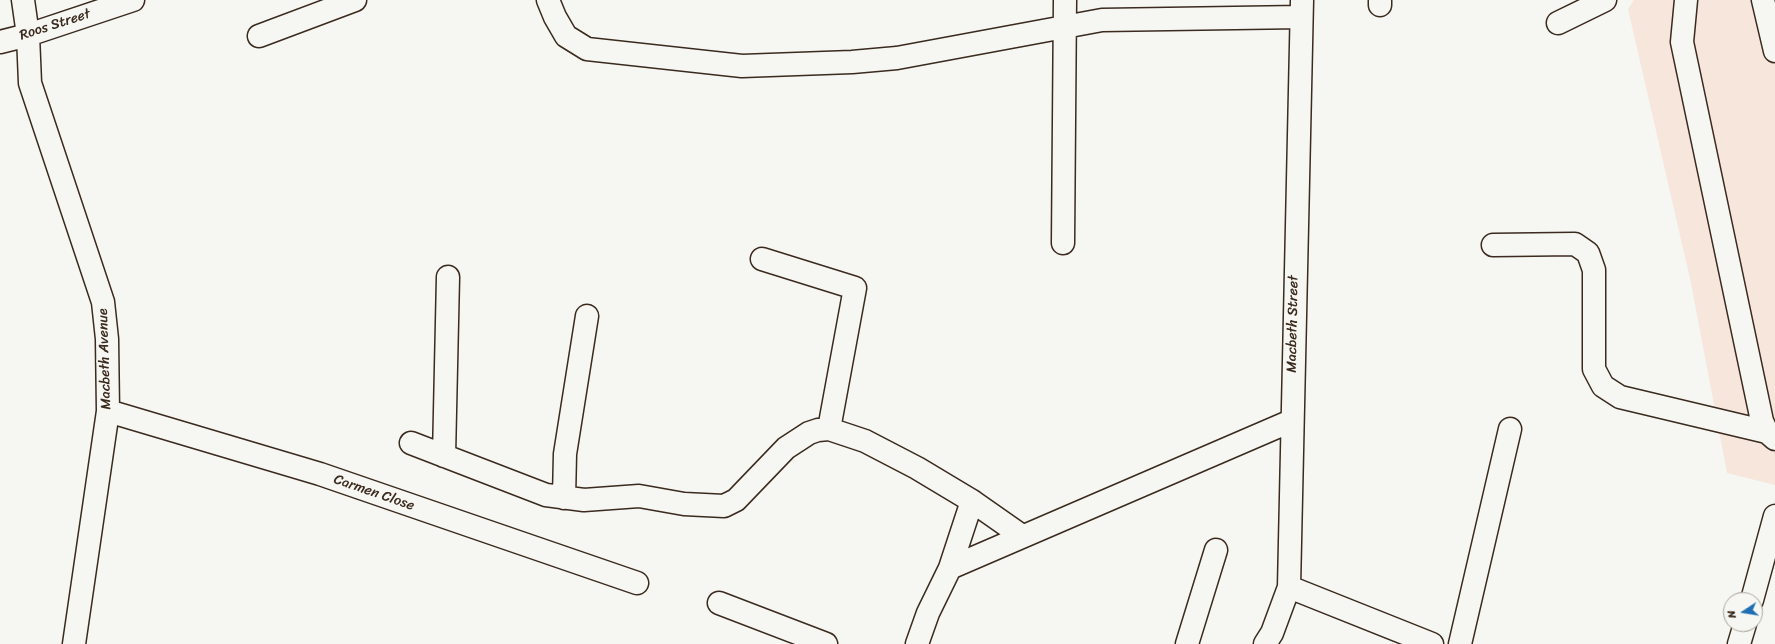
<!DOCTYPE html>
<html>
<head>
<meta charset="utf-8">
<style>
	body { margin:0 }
	#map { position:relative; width:1775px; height:644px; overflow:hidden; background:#f6f6f2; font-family:Sriracha,sans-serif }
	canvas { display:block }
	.north { position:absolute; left:1723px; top:592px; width:40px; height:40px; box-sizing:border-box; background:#f6f6f2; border:1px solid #aba49d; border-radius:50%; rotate:258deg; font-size:11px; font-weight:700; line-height:16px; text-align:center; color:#3b2a1e }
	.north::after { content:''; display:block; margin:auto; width:14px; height:18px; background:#1f6fb2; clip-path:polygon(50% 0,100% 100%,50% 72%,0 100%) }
</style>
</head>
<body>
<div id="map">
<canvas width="1775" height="644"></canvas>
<div class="north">N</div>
</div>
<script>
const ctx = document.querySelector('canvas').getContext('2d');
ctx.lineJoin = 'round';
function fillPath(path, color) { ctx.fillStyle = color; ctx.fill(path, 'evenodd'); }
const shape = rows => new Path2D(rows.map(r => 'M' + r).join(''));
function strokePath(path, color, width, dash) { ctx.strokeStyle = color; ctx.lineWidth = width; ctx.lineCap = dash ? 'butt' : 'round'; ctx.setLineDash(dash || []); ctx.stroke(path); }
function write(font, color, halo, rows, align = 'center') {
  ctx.font = font + ' Sriracha,sans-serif'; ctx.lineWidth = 3; ctx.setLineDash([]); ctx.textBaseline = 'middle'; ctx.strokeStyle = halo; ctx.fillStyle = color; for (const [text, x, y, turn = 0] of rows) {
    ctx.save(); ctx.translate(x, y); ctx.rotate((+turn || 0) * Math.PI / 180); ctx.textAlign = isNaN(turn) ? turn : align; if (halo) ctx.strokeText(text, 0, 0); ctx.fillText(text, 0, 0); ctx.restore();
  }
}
const built = shape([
	[1634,0,1775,0,1775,485,1727,473,1691,283,1628,9]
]);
const minor = shape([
	[23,0,28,35,30,83,103,302,107,339,108,411,74,644],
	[548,0,555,17,566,36,587,49,742,66,852,62,897,58,1102,20,1301,17],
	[1686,0,1682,42,1762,421,1767,432,1775,439],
	[1763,0,1775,51],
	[1380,5,1380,0],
	[1558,23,1605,0],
	[259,36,355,0],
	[0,42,28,35,133,0],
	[1063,243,1065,0],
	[1493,245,1575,244,1588,253,1594,270,1594,369,1603,386,1620,397,1767,432],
	[762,259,855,288,829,429],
	[108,411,320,474,637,583],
	[411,443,546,495,584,500,639,496,684,504,724,506,736,500,786,448,809,433,818,430,829,429,865,441,917,468,972,501,1022,536],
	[444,456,448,277],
	[564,498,565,454,587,316],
	[950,568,972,501],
	[1289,587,1432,644],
	[1752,600,1775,516],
	[719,603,826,644],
	[917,644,928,613,950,568,1291,421],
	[1187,644,1216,550],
	[1265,644,1272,633,1289,587,1302,0],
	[1460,644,1510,429],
	[1739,644,1745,624]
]);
const streetNames = [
	["Roos Street",55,25,-18],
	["Macbeth Street",1293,324,-89],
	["Macbeth Avenue",105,359,-92],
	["Carmen Close",374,493,19]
];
fillPath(built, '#f6e6dc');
strokePath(minor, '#3b2a1e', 25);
strokePath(minor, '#f6f6f2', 22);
write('14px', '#3b2a1e', '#f6f6f2', streetNames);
</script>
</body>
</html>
